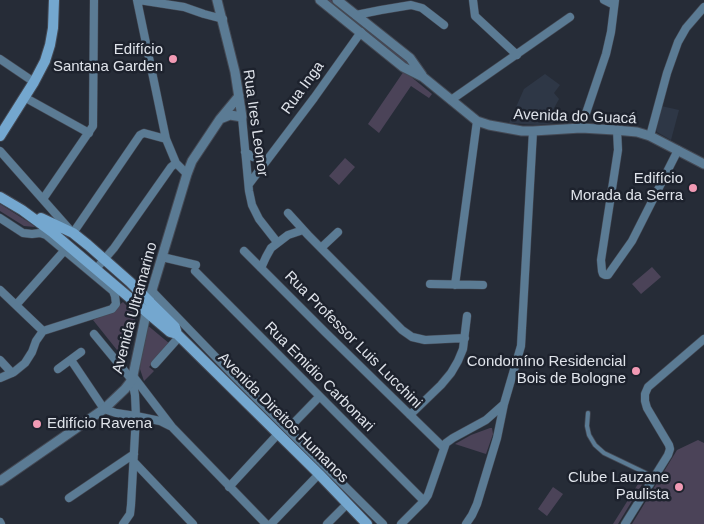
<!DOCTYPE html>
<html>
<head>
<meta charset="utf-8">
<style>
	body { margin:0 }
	canvas { display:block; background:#262c37 }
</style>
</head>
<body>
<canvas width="704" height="524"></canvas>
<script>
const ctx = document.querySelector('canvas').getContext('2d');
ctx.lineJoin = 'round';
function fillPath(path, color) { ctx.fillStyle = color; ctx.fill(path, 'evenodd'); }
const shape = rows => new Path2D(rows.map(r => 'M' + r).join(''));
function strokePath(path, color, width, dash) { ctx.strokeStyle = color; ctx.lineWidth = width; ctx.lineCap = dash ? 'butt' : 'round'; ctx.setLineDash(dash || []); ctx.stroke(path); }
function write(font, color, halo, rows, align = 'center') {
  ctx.font = font + ' Arial,sans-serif'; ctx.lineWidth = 5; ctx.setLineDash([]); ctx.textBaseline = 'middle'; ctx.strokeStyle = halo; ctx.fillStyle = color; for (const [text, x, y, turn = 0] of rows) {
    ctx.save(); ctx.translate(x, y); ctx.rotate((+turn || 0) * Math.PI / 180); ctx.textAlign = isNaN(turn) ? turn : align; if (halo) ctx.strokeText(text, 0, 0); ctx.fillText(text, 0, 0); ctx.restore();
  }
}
const built = shape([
	[545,74,560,85,554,93,559,99,553,110,561,116,563,122,538,125,509,123,524,89],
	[661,106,679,110,671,140,657,132,656,129]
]);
const green = shape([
	[327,0,331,0,407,62,406,64],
	[404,71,432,94,429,98,411,86,379,133,368,124],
	[345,158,355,167,339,185,329,176],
	[0,204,30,223,35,227,24,226,0,211],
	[652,267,661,277,641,294,632,284],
	[123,302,133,312,136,317,130,332,125,360,93,320,112,311],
	[146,324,170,344,149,367,154,371,144,381,140,369,143,340],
	[490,428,492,428,493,434,486,454,455,444,471,435],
	[698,440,704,443,704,524,632,524,677,450],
	[643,476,646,478,618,524,613,524],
	[553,487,563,494,547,516,538,509]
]);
const service = shape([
	[588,413,587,426,589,435,595,445,604,453,654,477]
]);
const minor = shape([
	[137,0,166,139,176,163,187,174],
	[139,0,184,7,204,14,223,19],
	[473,0,475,16,517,55],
	[604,0,614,5],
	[356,15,381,10,411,5,422,8,444,25],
	[0,59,34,82],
	[24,97,89,133],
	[451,100,570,17],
	[242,117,249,191,252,205,259,219,277,242],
	[581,128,606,54,611,32,615,0],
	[617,130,618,150,601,260,602,271,603,274,605,275,608,275,632,241,678,150],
	[650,136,667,73,678,42,686,28,704,7],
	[0,151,70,230],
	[245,152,253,157,267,160],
	[249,184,314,98,361,32],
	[43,199,93,126,94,0],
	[288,213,308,235,402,330,412,337,425,340,465,338],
	[0,218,23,233,32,234,40,233,46,235,113,291,115,296,116,304,112,309,43,331],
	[73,233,140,135,144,133,166,139],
	[321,248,338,232],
	[244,251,325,332,444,448],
	[162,257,196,265],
	[261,268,266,257,271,248,288,235,303,230],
	[96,269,114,248,171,167,176,163],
	[195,271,424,501],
	[430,284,483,285],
	[455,285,477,121],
	[0,290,43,331],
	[152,291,234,376,383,524],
	[16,305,64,251],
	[94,334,132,380,135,395,136,416,131,505,130,514,123,524],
	[0,360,12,373],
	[71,360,104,409,116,413,136,416,160,421,170,426],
	[155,364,180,336],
	[58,369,81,352],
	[133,376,172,427,266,524],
	[0,378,14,372,25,363,32,352,36,341,43,331],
	[410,415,441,385,451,373,458,361,463,349,467,316],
	[288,429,319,397],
	[134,462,193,524],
	[229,487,278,434],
	[69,498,134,454],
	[0,522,1,524],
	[271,524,319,474],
	[327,524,347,504],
	[401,524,424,501,428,495,446,443,453,438,486,420,504,404,521,346,533,131],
	[466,524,472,515,477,504,497,438,504,404],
	[625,524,668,455,670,449,669,445,647,408,645,401,645,394,648,387,704,339]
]);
const tertiary = shape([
	[217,0,235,72,242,117,230,115,220,119],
	[320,0,403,67,423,77,477,121,489,125,522,131,533,131,581,128,615,130,637,132,650,136,704,164],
	[337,0,410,58,422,75],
	[0,481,104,409,125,389,132,380,149,300,187,174,192,161,220,119,239,96]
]);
const secondary = shape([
	[0,136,34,82,45,61,50,45,53,28,54,0],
	[0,197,22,210,52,232,170,332,177,334,319,474,367,524],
	[41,218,73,233,88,245,130,282,175,327,177,334]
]);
const markers = [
	[173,59,5,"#f19ab4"],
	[693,188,5,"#f19ab4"],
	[636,371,5,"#f19ab4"],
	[37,424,5,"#f19ab4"],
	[679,487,5,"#f19ab4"]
];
const poiNames = [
	["Edifício",163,50],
	["Santana Garden",163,67],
	["Edifício",683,179],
	["Morada da Serra",683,196],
	["Condomíno Residencial",626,362],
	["Bois de Bologne",626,379],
	["Edifício Ravena",47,424,"left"],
	["Clube Lauzane",669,478],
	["Paulista",669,495]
];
const streetNames = [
	["Rua Inga",303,88,-54],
	["Avenida do Guacá",575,117,2],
	["Rua Ires Leonor",255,123,82],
	["Avenida Ultramarino",135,308,-75],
	["Rua Professor Luis Lucchini",353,340,45],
	["Rua Emidio Carbonari",319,377,45],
	["Avenida Direitos Humanos",283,418,45]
];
fillPath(built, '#2e3746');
fillPath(green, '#4b4358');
strokePath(service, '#444954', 5.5);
strokePath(minor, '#444954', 9);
strokePath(tertiary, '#444954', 11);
strokePath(secondary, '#444954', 12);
strokePath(service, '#5b7b94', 4);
strokePath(minor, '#5b7b94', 8);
strokePath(tertiary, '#5b7b94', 9);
strokePath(secondary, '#74a7cf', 10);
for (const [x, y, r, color] of markers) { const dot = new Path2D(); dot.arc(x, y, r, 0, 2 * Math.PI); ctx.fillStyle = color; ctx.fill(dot); strokePath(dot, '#1d222d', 2); }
write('15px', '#dfe3ea', '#1d222d', poiNames, 'right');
write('15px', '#dfe3ea', '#1d222d', streetNames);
</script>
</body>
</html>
